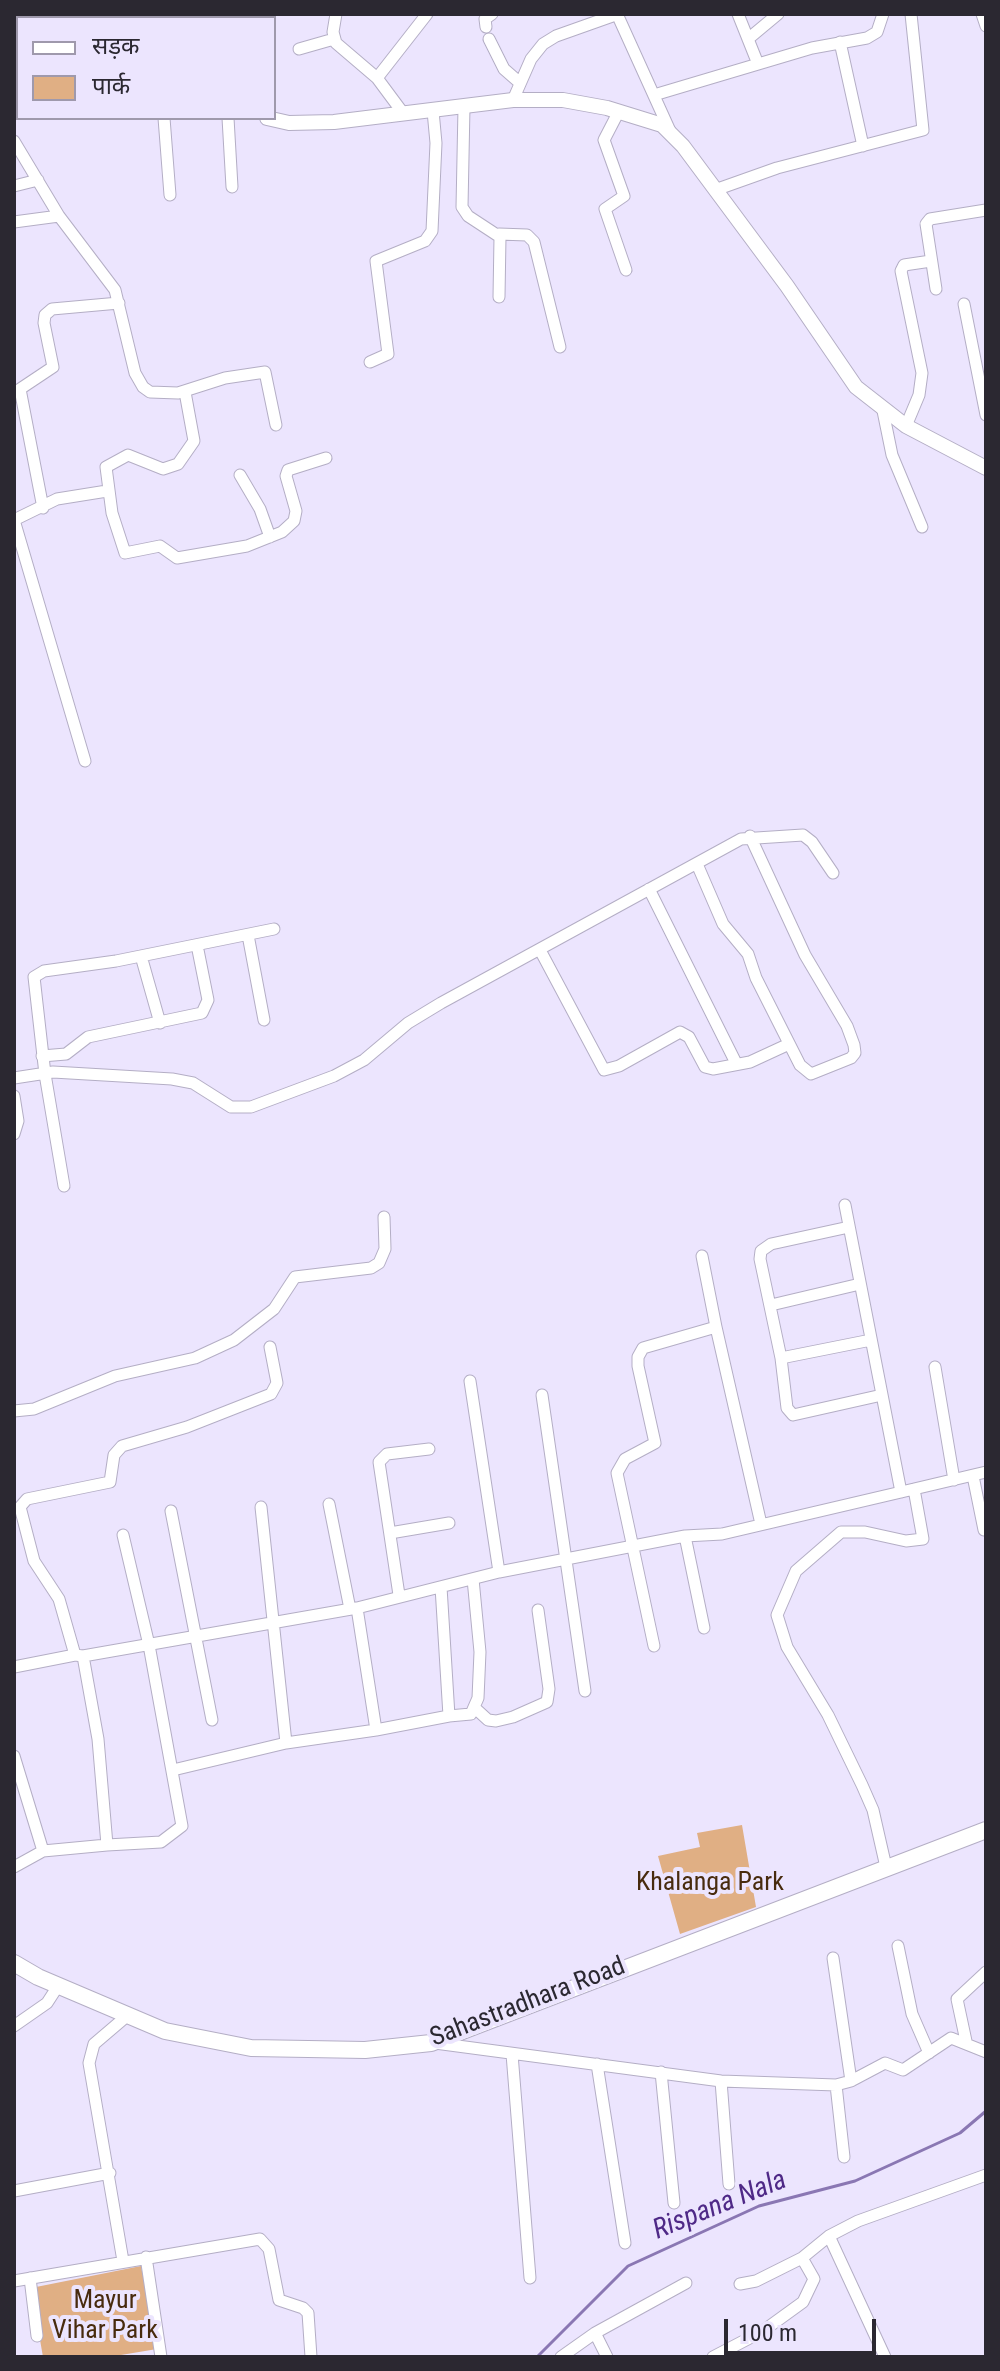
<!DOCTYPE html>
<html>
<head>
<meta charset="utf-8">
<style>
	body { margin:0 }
	#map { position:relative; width:1000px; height:2371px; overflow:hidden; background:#ece5fe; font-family:"Roboto Condensed","Noto Sans Devanagari",sans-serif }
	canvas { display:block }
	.frame { position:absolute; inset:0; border:16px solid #2b2831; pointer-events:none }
	.legend { position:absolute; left:16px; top:16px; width:260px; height:104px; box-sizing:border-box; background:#ece5fe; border:2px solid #9f99ac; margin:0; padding:10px 14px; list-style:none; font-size:24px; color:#2b2831 }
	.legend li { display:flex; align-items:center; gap:16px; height:40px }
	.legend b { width:40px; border:2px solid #9f99ac }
	.scale { position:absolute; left:724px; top:2319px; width:152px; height:36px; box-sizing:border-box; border:4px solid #2b2831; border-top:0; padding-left:10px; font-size:24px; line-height:28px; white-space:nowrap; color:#2b2831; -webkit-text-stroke:6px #ece5fe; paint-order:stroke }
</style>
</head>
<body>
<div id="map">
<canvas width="1000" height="2371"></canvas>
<div class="frame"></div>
<ul class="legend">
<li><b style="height:10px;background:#fff"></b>सड़क</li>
<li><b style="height:22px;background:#e0af84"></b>पार्क</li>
</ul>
<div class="scale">100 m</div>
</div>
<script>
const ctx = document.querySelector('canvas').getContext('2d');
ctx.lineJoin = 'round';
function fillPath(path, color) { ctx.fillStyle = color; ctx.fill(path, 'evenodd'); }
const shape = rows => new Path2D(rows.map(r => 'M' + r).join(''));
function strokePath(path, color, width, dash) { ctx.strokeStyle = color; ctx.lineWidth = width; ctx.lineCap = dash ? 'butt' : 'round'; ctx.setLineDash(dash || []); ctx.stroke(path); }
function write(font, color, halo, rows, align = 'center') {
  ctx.font = font + ' "Roboto Condensed",sans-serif'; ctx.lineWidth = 8; ctx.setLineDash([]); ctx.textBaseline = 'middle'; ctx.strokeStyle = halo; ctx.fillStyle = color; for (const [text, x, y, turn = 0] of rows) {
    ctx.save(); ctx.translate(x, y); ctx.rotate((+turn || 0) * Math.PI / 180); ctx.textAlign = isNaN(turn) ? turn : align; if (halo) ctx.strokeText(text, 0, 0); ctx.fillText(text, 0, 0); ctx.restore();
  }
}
const green = shape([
	[742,1825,756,1907,680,1934,658,1856,700,1847,697,1833],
	[141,2266,157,2349,109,2357,43,2357,31,2288]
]);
const stream = shape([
	[537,2357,628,2266,759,2206,855,2181,960,2133,986,2111]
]);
const minor = shape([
	[336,14,333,32,336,43,377,78,403,113],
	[617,14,670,131],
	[738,14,758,64],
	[982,14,986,26],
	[250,18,251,14],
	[486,27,485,19,492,14],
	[489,39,504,69,520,83],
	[748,39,778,14],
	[840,42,863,146],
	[299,49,334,39],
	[377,78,427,14],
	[654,95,812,48,867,38,877,32,883,14],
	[513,100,531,59,543,44,556,36,618,14],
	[464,107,462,207,468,216,500,237,499,297],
	[619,111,604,140,624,196,605,209,626,270],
	[164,118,170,195],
	[228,118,232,187],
	[14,141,59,216,115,290,135,373,143,387,150,392,178,393,225,378,265,372,276,425],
	[14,186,38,180],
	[715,190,777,168,923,130,911,14],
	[14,222,59,216],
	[499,234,527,235,534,242,560,347],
	[936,289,926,224,930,219,986,210],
	[964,304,986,415],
	[370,362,388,354,376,261,425,241,432,231,436,143,433,111],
	[185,392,194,441,178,464,163,469,128,455,106,467,112,513,125,553,160,546,177,558,247,546,282,532,294,521,296,511,286,476,288,470,326,458],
	[883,411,892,455,922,527],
	[906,426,919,395,922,373,901,271,904,265,931,261],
	[240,475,260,509,270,537],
	[43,508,20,389,53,367,44,323,45,315,52,309,119,303],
	[85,761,14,520,57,499,107,491],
	[697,864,723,924,748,954,756,978,800,1065,811,1074,851,1058,855,1053,854,1045,847,1026,805,955,750,836],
	[649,889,736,1063],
	[248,935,264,1020],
	[540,950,604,1070,619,1066,680,1032,689,1037,705,1067,713,1069,750,1062,789,1044],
	[141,956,160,1023],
	[42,1056,66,1054,88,1037,202,1013,208,1000,197,945],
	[14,1078,53,1072,172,1079,193,1083,231,1107,251,1107,334,1076,364,1060,408,1023,441,1003,741,839,803,835,812,842,833,873],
	[14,1096,18,1121,14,1134],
	[64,1186,45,1074,34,977,44,971,116,961,274,929],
	[845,1205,901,1492],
	[849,1227,771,1244,761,1251,760,1259,781,1358,871,1340],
	[702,1256,716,1327],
	[771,1305,860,1284],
	[781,1358,787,1408,793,1415,882,1395],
	[935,1367,954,1480],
	[470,1381,499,1572],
	[542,1395,585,1691],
	[14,1411,34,1409,115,1376,195,1358,234,1340,274,1309,295,1277,371,1268,379,1263,385,1249,384,1217],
	[973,1476,984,1530],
	[914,1489,986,1472],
	[329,1504,350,1609],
	[261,1507,286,1743,376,1730],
	[171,1511,212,1720],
	[390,1533,449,1523],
	[685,1536,704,1628],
	[441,1587,449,1716,471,1714,478,1698,480,1652,473,1579],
	[399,1595,379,1462,387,1454,429,1449],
	[357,1608,376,1730,449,1716],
	[654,1646,617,1473,625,1459,655,1443,638,1366,638,1357,643,1348,716,1327,761,1524],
	[83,1656,357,1608,499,1572,685,1536,722,1534,914,1489,923,1539,906,1541,865,1532,841,1532,796,1571,777,1615,787,1647,828,1715,862,1785,873,1810,886,1867],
	[14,1667,75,1655],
	[476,1709,488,1720,496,1721,513,1717,547,1702,549,1689,538,1610],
	[14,1756,43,1851,14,1867],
	[173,1770,286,1743],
	[107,1845,161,1842,182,1826,149,1645,123,1535],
	[43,1851,107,1845,98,1739,83,1656,75,1655,59,1599,34,1561,20,1507,27,1499,110,1482,114,1455,122,1446,187,1427,271,1394,277,1383,270,1347],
	[898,1946,912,2014,929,2053],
	[14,2026,47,2003,58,1986],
	[966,2041,957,1999,986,1972],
	[435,2043,721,2081,836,2085,851,2081,833,1958],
	[512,2054,530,2278],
	[597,2064,625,2243],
	[661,2072,674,2203],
	[721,2081,729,2184],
	[851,2081,885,2063,903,2070,951,2038,986,2052],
	[836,2085,844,2157],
	[14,2191,110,2173],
	[829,2236,885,2357],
	[146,2257,161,2357],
	[123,2261,89,2063,94,2044,128,2015],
	[30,2278,37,2336],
	[14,2281,260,2239,269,2249,279,2300,303,2308,308,2313,311,2357],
	[740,2284,756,2281,802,2258],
	[595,2333,686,2283],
	[561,2357,595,2333,607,2357],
	[713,2357,763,2331,803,2302,814,2279,802,2258,829,2236,858,2221,986,2175]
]);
const tertiary = shape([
	[14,63,18,64],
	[267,118,289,123,334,122,513,100,563,100,607,108,662,125,683,146,787,286,856,387,906,426,986,468]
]);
const secondary = shape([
	[14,1963,38,1977,165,2031,251,2048,365,2050,431,2043,986,1830]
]);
const parkNames = [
	["Khalanga Park",710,1883],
	["Mayur",105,2301],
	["Vihar Park",105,2331]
];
const streetNames = [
	["Sahastradhara Road",528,2003,-21]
];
const waterNames = [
	["Rispana Nala",720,2206,-22]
];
fillPath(green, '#e0af84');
strokePath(stream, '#8a77b3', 3);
strokePath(minor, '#b4aec5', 13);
strokePath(tertiary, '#b4aec5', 16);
strokePath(secondary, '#b4aec5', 18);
strokePath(minor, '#fff', 11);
strokePath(tertiary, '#fff', 14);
strokePath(secondary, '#fff', 16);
write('26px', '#482b0e', '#ece5fe', parkNames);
write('26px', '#2b2831', '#ece5fe', streetNames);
write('italic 28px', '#4f2987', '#ece5fe', waterNames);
</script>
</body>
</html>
